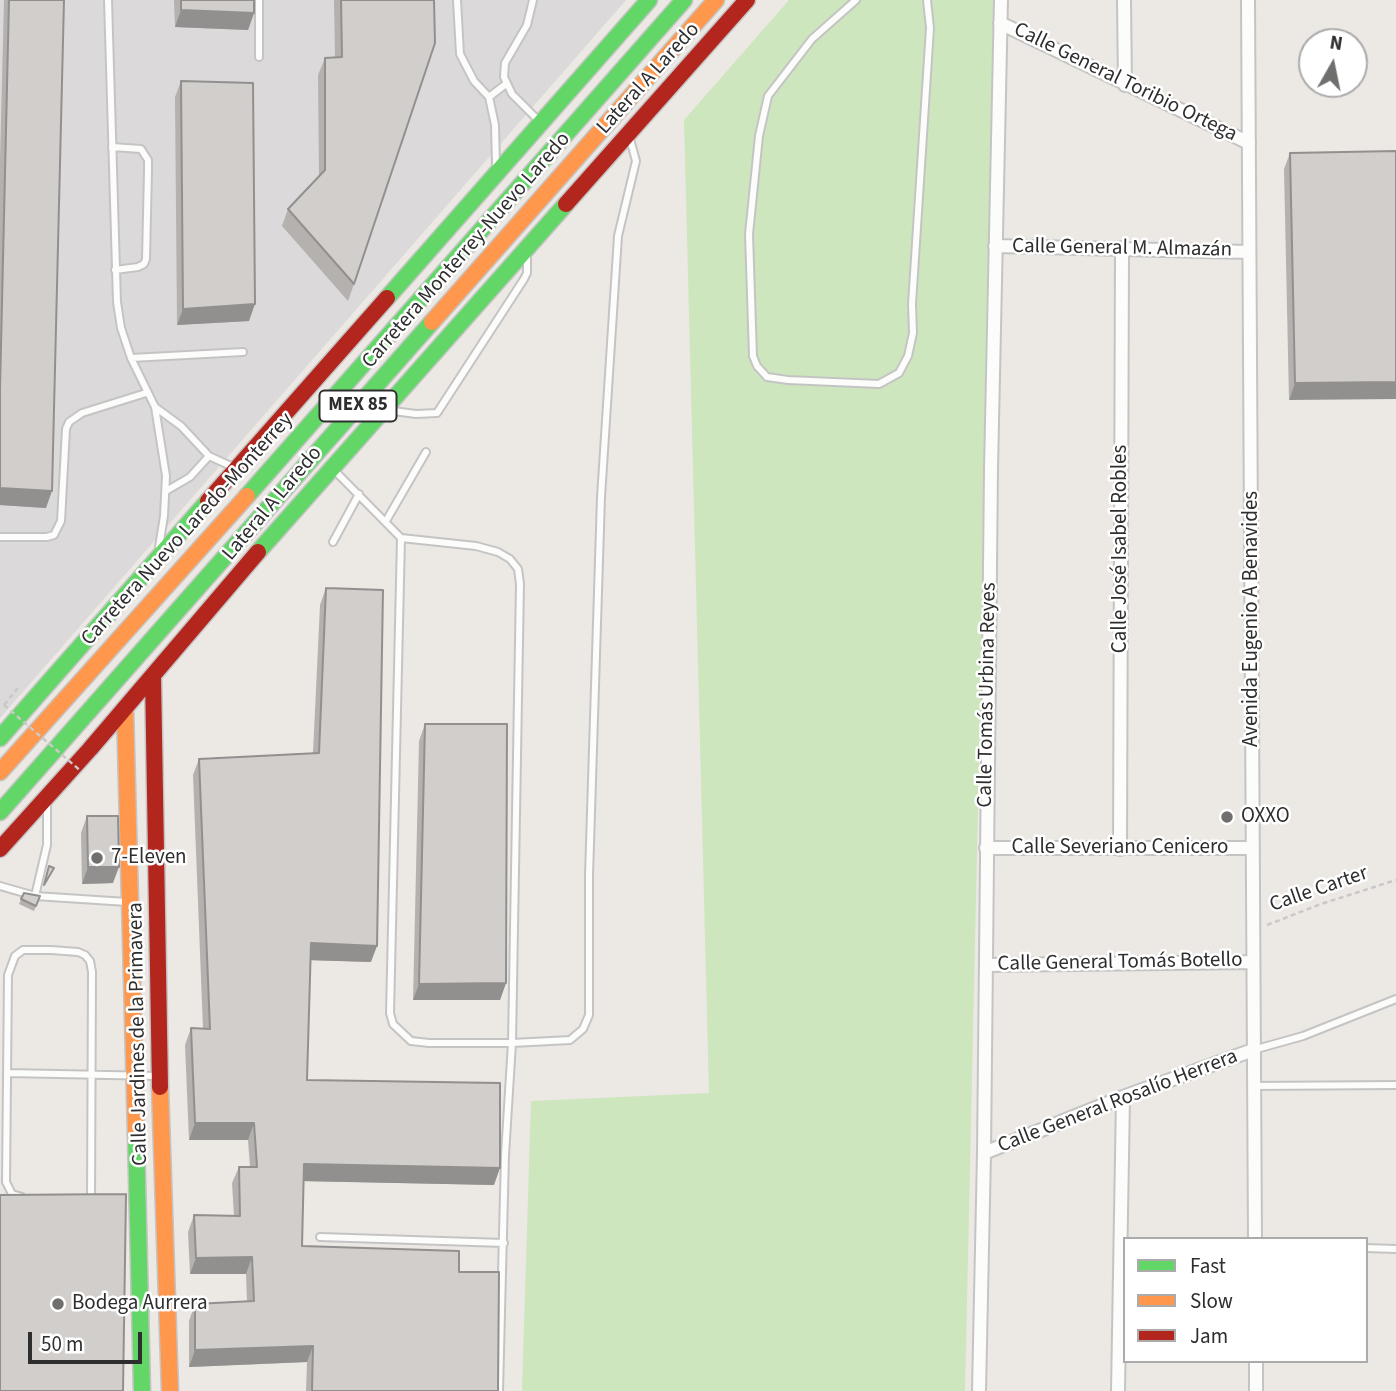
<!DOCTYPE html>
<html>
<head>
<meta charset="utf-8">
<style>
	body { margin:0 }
	#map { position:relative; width:1396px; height:1391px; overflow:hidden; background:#ece8e4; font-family:"Source Sans 3",sans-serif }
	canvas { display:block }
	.legend { position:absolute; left:1123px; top:1237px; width:245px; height:126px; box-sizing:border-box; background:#fff; border:2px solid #ababab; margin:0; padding:9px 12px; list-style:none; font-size:21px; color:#2e2e2e }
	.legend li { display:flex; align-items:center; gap:14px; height:35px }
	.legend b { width:35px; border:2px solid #ababab }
	.north { position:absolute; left:1298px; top:28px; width:70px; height:70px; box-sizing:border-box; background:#fff; border:2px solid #ababab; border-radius:50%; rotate:9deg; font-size:19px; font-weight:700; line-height:28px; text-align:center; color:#2e2e2e }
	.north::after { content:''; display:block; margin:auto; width:24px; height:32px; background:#706f6e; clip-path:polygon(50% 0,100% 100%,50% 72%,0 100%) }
	.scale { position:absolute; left:28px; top:1332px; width:114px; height:32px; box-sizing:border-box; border:4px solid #2e2e2e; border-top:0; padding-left:9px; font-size:21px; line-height:24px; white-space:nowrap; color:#2e2e2e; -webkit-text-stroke:5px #fff; paint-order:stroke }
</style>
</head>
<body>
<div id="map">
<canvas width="1396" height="1391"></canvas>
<ul class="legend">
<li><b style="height:9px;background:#63d668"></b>Fast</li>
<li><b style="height:9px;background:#ff974d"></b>Slow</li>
<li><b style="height:9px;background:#b3261e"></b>Jam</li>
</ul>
<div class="north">N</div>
<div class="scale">50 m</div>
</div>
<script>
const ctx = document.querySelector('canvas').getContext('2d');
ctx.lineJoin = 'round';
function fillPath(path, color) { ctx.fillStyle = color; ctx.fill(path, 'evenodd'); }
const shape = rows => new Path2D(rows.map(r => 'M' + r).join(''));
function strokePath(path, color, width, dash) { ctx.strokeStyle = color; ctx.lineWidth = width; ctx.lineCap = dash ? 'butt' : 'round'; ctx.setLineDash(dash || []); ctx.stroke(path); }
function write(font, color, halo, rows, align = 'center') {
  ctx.font = font + ' "Source Sans 3",sans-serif'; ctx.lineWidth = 5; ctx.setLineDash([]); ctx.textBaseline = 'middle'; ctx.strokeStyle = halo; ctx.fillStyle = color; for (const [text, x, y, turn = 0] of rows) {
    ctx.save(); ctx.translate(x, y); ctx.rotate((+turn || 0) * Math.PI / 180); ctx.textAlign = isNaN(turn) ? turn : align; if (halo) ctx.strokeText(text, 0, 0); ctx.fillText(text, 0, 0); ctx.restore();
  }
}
const industrial = shape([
	[0,0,626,0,0,718]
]);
const green = shape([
	[789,0,996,0,965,1391,522,1391,531,1101,709,1093,684,120]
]);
const path = shape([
	[4,705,17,689,19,691],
	[1267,925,1321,904,1396,880]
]);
const lane = shape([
	[108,0,117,302,121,328,131,358,155,407],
	[259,0,259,57],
	[457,0,460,54,474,81,489,97,495,125,496,165],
	[533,0,527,25,505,63,504,77,512,94,538,120],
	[856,0,812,39,768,96,759,136,749,234,753,356,757,366,767,377,788,380,879,384,899,373,908,356,913,333,912,304,930,28,927,0],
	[489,97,506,84],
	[112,147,141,149,148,160,148,171,146,259,144,264,138,267,115,270],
	[131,358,243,352],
	[386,410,416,414,437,413,524,279,527,273,527,253],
	[334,470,401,538,476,546,498,552,510,559,518,569,520,584,512,1043,429,1043,411,1041,393,1024,390,1013,401,538],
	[166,491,190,477,209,456],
	[386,521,426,452],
	[0,537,47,537,54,535,61,521,66,429,69,422,82,413,146,393],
	[333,542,359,494],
	[159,547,164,516,166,476,155,407,181,426,209,456,233,467],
	[0,886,35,896,47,845,47,803],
	[35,896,127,902],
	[1253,1050,1303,1036,1396,999],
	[7,1073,159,1076],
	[1253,1086,1396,1085],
	[22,1197,12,1194,6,1182,8,975,15,956,23,950,51,950,78,952,85,955,90,961,92,972,91,1201],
	[320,1237,504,1243],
	[1366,1248,1396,1249],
	[499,1391,505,1155,512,1043,570,1040,583,1029,589,1015,589,875,601,497,618,236,636,161,630,139]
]);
const street = shape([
	[1124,0,1125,85],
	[1248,0,1255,1239],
	[1000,23,1249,143],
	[995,246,1249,252],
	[986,848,1253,848],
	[1120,849,1122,248],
	[986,965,1253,962],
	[984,1153,1123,1097,1253,1050],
	[1256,1361,1256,1391],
	[979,1391,984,1153,991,469,1001,0],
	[1118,1391,1123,1097]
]);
const fast = shape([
	[387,298,649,0],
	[247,496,684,0],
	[258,552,566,204],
	[0,738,208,501],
	[0,812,432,322],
	[136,1135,142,1391]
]);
const slow = shape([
	[432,322,716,0],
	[125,708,136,1135],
	[0,772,247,496],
	[160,1087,170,1391]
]);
const jam = shape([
	[566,204,747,0],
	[208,501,387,298],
	[153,676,160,1087],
	[0,849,90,749,258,552]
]);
const pathBridge = shape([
	[4,705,82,772]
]);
const wall = shape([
	[4,0,64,0,46,508,0,505,0,160],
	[174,0,254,0,254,13,248,30,175,27],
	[334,0,434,0,354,284,348,301,282,226,288,209,319,176,318,75,325,58,335,58],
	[181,81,249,321,177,325,175,97],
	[1396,151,1289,400,1284,169,1290,153],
	[326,588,371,962,310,960,307,1080,494,1185,304,1181,302,1246,459,1272,498,1391,306,1391,307,1362,189,1367,189,1321,195,1304,247,1302,246,1274,190,1274,188,1232,194,1215,234,1216,232,1183,239,1167,250,1167,248,1140,189,1140,185,1045,191,1028,203,1029,193,775,199,759,313,753,320,605],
	[425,724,506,983,500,1000,413,1000,419,741],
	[87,816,113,883,82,884,81,833],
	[24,893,40,896,34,911,19,904]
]);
const shadedWall = shape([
	[181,10,254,13,248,30,175,27],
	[255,304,249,321,177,325,183,309],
	[1396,382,1396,399,1289,400,1295,383],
	[0,488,52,491,46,508,0,505],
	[88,867,119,867,113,883,82,884],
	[311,943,377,946,371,962,304,960],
	[506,983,500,1000,413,1000,419,984],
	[195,1123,254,1123,248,1140,189,1140],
	[304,1164,500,1168,494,1185,298,1181],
	[252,1257,246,1274,190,1274,196,1258],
	[313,1346,307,1362,189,1367,195,1350]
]);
const building = shape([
	[9,0,64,0,52,491,0,488,0,389,9,0],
	[181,0,254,0,254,13,181,10,181,0],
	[341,0,434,0,435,43,354,284,288,209,325,170,325,58,342,57,341,0],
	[181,81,253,83,255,304,183,309,181,81],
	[1396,151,1396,382,1295,383,1290,153,1396,151],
	[326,588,383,590,377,946,311,943,307,1080,500,1083,500,1168,304,1164,302,1246,459,1251,459,1272,499,1272,498,1391,312,1391,313,1346,195,1350,195,1304,254,1301,252,1257,196,1258,194,1215,240,1216,239,1167,257,1167,254,1123,195,1123,191,1028,210,1029,199,759,319,753,326,588],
	[425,724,507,724,506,983,419,984,425,724],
	[87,816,118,816,119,867,88,867,87,816],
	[49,866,54,868,44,885,49,866],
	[24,893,40,896,36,906,21,899,24,893],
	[126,1194,123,1391,0,1391,0,1195,126,1194]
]);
const markers = [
	[1227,817,7,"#706f6e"],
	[97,858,7,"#706f6e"],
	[58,1304,7,"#706f6e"]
];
const shields = [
	[358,406,77]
];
const shieldNames = [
	["MEX 85",358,406]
];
const streetNames = [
	["Lateral A Laredo",649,79,-48],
	["Calle General Toribio Ortega",1125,83,26],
	["Calle General M. Almazán",1122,249,1],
	["Carretera Monterrey-Nuevo Laredo",467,251,-49],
	["Lateral A Laredo",273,504,-50],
	["Carretera Nuevo Laredo-Monterrey",188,530,-48],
	["Calle José Isabel Robles",1121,549,-90],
	["Avenida Eugenio A Benavides",1252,619,-90],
	["Calle Tomás Urbina Reyes",988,695,-89],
	["Calle Severiano Cenicero",1120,848],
	["Calle Carter",1319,890,-19],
	["Calle General Tomás Botello",1120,963,-1],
	["Calle Jardines de la Primavera",139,1034,-91],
	["Calle General Rosalío Herrera",1118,1102,-21]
];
const poiNames = [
	["OXXO",1241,817],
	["7-Eleven",111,858],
	["Bodega Aurrera",72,1304]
];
fillPath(industrial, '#dcd9db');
fillPath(green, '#cee6be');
strokePath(lane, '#c5c4c5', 10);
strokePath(street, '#c5c4c5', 16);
strokePath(fast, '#c5c4c5', 19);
strokePath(slow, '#c5c4c5', 19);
strokePath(jam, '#c5c4c5', 19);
strokePath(path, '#c9c9c8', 2.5, [5, 3.5]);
strokePath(lane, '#fcfcfb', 6);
strokePath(street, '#fcfcfb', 12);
strokePath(fast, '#63d668', 16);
strokePath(slow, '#ff974d', 16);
strokePath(jam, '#b3261e', 16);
strokePath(pathBridge, '#c9c9c8', 2.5, [5, 3.5]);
fillPath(wall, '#b4b1af');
fillPath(shadedWall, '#92908e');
fillPath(building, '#d1cecb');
strokePath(building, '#92908e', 2);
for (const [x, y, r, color] of markers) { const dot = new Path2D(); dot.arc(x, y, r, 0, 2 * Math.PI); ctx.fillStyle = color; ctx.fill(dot); strokePath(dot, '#fff', 2.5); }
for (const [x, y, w] of shields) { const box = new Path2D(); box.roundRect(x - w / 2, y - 15.5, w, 31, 5); ctx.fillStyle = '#fff'; ctx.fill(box); strokePath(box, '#2e2e2e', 2); }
write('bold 19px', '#2e2e2e', null, shieldNames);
write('21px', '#2e2e2e', '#fff', streetNames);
write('21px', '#2e2e2e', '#fff', poiNames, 'left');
</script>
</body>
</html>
